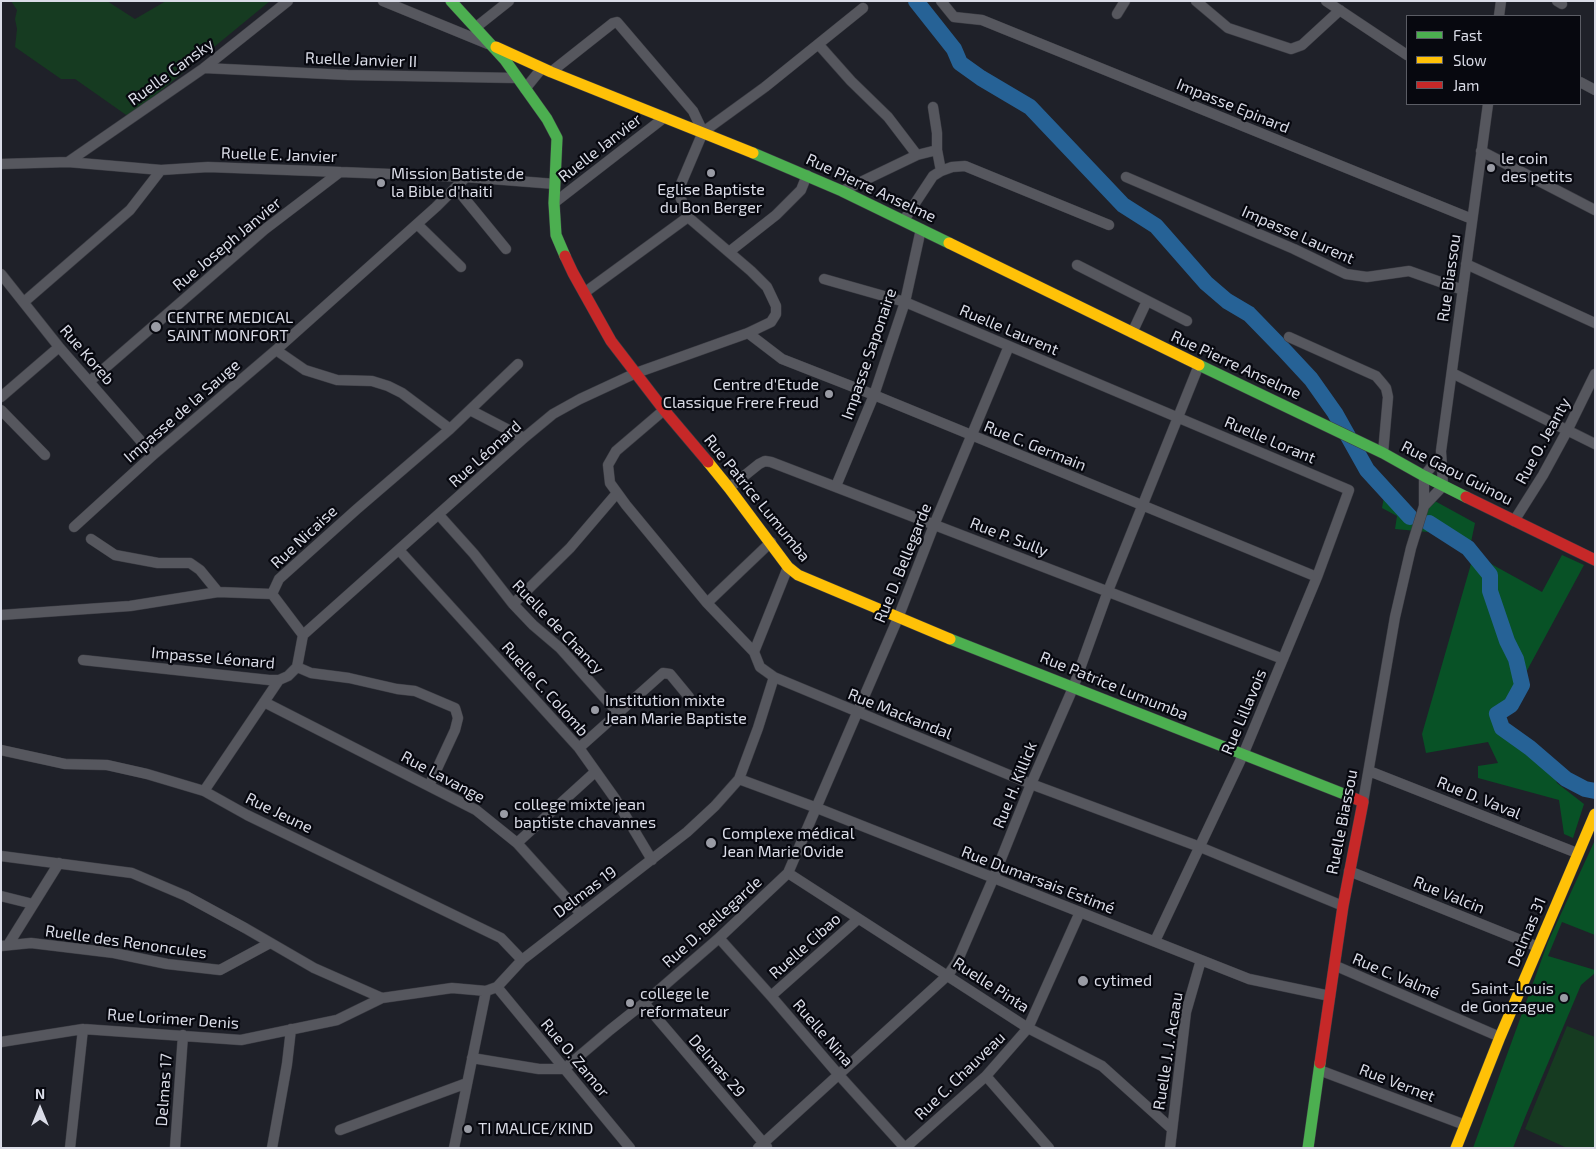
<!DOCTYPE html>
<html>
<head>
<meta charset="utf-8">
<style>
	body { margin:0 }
	#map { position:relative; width:1596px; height:1149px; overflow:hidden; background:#1f2129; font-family:"Exo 2",sans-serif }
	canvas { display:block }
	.frame { position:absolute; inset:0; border:2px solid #dadce7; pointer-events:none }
	.legend { position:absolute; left:1406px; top:15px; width:175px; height:90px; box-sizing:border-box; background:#07080f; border:1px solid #5b5d65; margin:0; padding:6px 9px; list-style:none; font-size:15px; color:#dadce7 }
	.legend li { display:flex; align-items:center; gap:10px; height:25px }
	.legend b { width:25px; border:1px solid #5b5d65 }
	.north { position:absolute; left:15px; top:1084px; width:50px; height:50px; -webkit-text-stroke:4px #07080f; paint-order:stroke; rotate:0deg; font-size:14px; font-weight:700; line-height:20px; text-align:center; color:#dadce7 }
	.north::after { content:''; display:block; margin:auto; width:18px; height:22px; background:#dadce7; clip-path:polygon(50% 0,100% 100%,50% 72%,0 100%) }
</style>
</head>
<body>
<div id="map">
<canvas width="1596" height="1149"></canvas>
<div class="frame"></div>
<ul class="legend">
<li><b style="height:6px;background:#4caf50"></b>Fast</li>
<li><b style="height:6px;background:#ffc107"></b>Slow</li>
<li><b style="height:6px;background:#c62828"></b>Jam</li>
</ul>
<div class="north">N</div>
</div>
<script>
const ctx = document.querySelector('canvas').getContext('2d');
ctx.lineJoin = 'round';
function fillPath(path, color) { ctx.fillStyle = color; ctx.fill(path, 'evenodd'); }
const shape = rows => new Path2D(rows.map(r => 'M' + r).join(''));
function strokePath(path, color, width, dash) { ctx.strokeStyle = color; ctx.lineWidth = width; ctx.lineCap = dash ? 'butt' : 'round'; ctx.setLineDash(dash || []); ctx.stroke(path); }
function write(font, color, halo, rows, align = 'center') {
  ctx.font = font + ' "Exo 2",sans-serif'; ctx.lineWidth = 4.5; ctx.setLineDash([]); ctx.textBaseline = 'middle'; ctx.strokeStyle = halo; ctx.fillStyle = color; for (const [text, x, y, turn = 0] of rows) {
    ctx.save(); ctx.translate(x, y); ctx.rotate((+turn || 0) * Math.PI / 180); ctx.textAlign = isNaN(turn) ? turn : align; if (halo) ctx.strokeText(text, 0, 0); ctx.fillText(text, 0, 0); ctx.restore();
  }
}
const green = shape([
	[11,1,107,1,135,19,166,1,270,1,129,117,75,79,61,79,15,47,17,29,15,19,17,10],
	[1567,1026,1595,1037,1595,1148,1567,1148,1525,1129]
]);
const forest = shape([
	[1384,497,1423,518,1433,500,1475,523,1470,547,1493,565,1542,592,1562,555,1584,565,1510,702,1492,712,1497,729,1530,749,1552,769,1557,783,1584,804,1573,838,1564,834,1559,800,1478,778,1478,766,1498,763,1488,742,1426,753,1422,734,1473,557,1439,533,1395,529,1397,516,1382,508],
	[1595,840,1595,935,1562,922,1548,956,1595,970,1595,973,1581,985,1526,1115,1513,1148,1473,1148,1548,942]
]);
const river = shape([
	[916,1,954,49,960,63,981,78,1030,107,1123,205,1156,226,1206,283,1227,301,1249,314,1284,350,1311,379,1335,413,1367,470,1410,517],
	[1429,523,1468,548,1490,575,1490,591,1507,641,1516,659,1522,685,1511,705,1497,714,1502,728,1530,748,1566,779,1585,789,1595,791]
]);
const street = shape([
	[383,1,488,44],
	[941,1,954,17,982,20,1472,219],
	[1196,1,1228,28,1291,49,1302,45,1340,10],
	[1326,1,1407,55],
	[1557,1,1562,4],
	[1117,14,1125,1],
	[1499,16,1501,1],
	[475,28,509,1],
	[819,45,851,81,888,117,917,155],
	[204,68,348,75,517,78],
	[551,72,613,23,617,22,693,111,703,132,678,191,688,217,584,293],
	[1580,82,1595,90],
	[525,89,542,68],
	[933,107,937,133,937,150,941,171],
	[703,132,765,87,863,8],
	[1481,151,1595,210],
	[68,162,204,68,288,1],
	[1,164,68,162,161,170,208,167,340,172,466,177,555,184],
	[1126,177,1294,249,1346,274,1367,277,1409,271,1463,290],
	[456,188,506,249],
	[842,191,917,155,937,150],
	[554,203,665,117],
	[904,220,933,176,941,171,952,167,965,166,1109,225],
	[417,224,461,267],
	[729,252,776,215,801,190,807,175],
	[1466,264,1595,323],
	[1077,265,1187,321],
	[1,274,59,347,153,455],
	[824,279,905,302,1349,490,1317,577,1243,755,1155,941],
	[24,302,130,210,161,170],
	[748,333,782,359,874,395,1317,577],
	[1132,333,1147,301],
	[1289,337,1376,376,1382,383,1386,388,1388,397,1383,453],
	[276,350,305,370,337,380,372,381,388,386,402,393,450,429],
	[1452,373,1595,444],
	[90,381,264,230,340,172],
	[1,397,59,347],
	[1,410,45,455],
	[470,410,524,438],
	[664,410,616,451,608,465,610,483,626,505,707,603,754,652,760,667,774,677,1031,784,1200,847,1343,906],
	[836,486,874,395,905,302,921,229],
	[729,488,759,464,765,461,771,462,1283,659],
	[1424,506,1443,486,1441,451,1488,104],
	[439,515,474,554,513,604,533,625,560,648,618,713],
	[1514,521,1543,475,1567,431,1595,374],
	[74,527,153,455,276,350,436,207,466,177],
	[91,539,115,555,158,563,190,563,200,570,218,592],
	[399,550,579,748,616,800,652,860],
	[272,594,303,635],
	[707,603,771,542],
	[513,604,570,548,617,493],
	[1,615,130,606,218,592,272,594,279,579,357,509,450,429,518,364],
	[754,652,788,567],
	[83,660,269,680,279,680,288,676,297,667,311,673,349,678,397,689,415,691,455,708,458,718,455,730,429,786],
	[297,667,303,635,524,438,553,414,580,399,636,373,748,333,771,322,776,314,776,306,767,287,751,271,688,217],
	[264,702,476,810,517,843,581,914],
	[579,748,663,673,670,674,689,697],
	[1,750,65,764,107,765,147,774,204,791,247,815,501,938,522,960],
	[1369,771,1577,853],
	[739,779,817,808,1249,979,1330,996],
	[204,791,279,680],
	[1363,802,1395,617,1411,548,1424,506,1424,476,1440,456],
	[517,843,595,772],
	[1,856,132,873,186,896,245,928,314,968,382,998],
	[1349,871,1538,947],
	[788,873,1028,1028,1102,1066,1172,1129],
	[1,896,33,904],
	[719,938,771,996,838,1074,905,1148],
	[8,945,59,863],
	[1,946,31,943,114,953,167,964,220,970,270,943],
	[1336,966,1500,1037],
	[497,987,630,1148],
	[771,996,858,919],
	[644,1003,767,1147],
	[1,1042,83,1029,241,1040,337,1020,382,998,452,988,486,991,497,987,522,960,687,832,715,806,739,779,758,728,774,677],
	[472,1058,539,1069,564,1069,610,1030,644,1003,719,938,788,873,898,618,934,525,1009,346],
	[1319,1070,1465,1125],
	[986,1076,1049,1148],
	[340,1130,467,1083],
	[70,1148,83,1029],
	[175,1148,183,1035],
	[272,1148,287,1064,291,1029],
	[454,1148,486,991],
	[758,1148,948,975,957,962,993,879,1031,784,1073,688,1108,591,1199,365],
	[905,1148,986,1076,1028,1028,1080,912],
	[1170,1148,1186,1012,1201,960]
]);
const fast = shape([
	[451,1,505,60,547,119,557,138,554,203,556,235,565,256],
	[753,153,842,191,949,243],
	[1199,365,1383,453,1424,476,1466,497],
	[950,639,1349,796],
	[1308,1148,1320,1063]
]);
const slow = shape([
	[496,47,551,72,753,153],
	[949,243,1199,365],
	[708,462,729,488,788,567,798,575,950,639],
	[1456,1148,1500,1037,1595,814]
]);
const jam = shape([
	[565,256,573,273,611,341,664,410,708,462],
	[1466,497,1595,560],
	[1320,1063,1343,906,1363,802,1349,796]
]);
const markers = [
	[1491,168,5,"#999ba4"],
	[711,173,5,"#999ba4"],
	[381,183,5,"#999ba4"],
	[156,327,6,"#999ba4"],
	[829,394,5,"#999ba4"],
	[595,710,5,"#999ba4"],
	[504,814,5,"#999ba4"],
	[711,843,6,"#999ba4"],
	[1083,981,6,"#999ba4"],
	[1564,998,5,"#999ba4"],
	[630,1003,5,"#999ba4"],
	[468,1129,5,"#999ba4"]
];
const streetNames = [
	["Ruelle Janvier II",361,60,2],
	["Ruelle Cansky",171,72,-36],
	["Impasse Epinard",1233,106,22],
	["Ruelle Janvier",600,148,-38],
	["Ruelle E. Janvier",279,155,2],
	["Rue Pierre Anselme",871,188,25],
	["Impasse Laurent",1298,235,24],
	["Rue Joseph Janvier",227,244,-40],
	["Rue Biassou",1449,278,-82],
	["Ruelle Laurent",1009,330,23],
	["Impasse Saponaire",869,354,-71],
	["Rue Koreb",87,355,49],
	["Rue Pierre Anselme",1236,365,25],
	["Impasse de la Sauge",182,411,-41],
	["Ruelle Lorant",1270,440,23],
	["Rue O. Jeanty",1543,441,-61],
	["Rue C. Germain",1035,446,22],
	["Rue Léonard",485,454,-42],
	["Rue Gaou Guinou",1457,473,27],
	["Rue Patrice Lumumba",757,498,51],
	["Rue Nicaise",304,537,-43],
	["Rue P. Sully",1009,537,21],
	["Rue D. Bellegarde",903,563,-68],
	["Ruelle de Chancy",558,627,46],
	["Impasse Léonard",213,658,5],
	["Rue Patrice Lumumba",1114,686,22],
	["Ruelle C. Colomb",545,689,48],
	["Rue Lillavois",1244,712,-67],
	["Rue Mackandal",900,714,22],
	["Rue Lavange",443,777,28],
	["Rue H. Killick",1015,785,-68],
	["Rue D. Vaval",1479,798,22],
	["Rue Jeune",279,813,26],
	["Ruelle Biassou",1342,822,-79],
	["Rue Dumarsais Estimé",1038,880,21],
	["Delmas 19",585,892,-37],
	["Rue Valcin",1449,895,22],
	["Rue D. Bellegarde",712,922,-42],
	["Delmas 31",1527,932,-67],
	["Ruelle des Renoncules",126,942,8],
	["Ruelle Cibao",805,946,-42],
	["Rue C. Valmé",1396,976,23],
	["Ruelle Pinta",991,985,33],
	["Rue Lorimer Denis",173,1019,4],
	["Ruelle Nina",823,1033,49],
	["Ruelle J. J. Acaau",1168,1051,-81],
	["Rue O. Zamor",575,1058,50],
	["Delmas 29",717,1066,49],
	["Rue C. Chauveau",960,1076,-44],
	["Rue Vernet",1397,1083,21],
	["Delmas 17",164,1090,-86]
];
const poiNames = [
	["le coin",1501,159],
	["des petits",1501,177],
	["Mission Batiste de",391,174],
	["la Bible d'haiti",391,192],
	["Eglise Baptiste",711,190,"center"],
	["du Bon Berger",711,208,"center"],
	["CENTRE MEDICAL",167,318],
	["SAINT MONFORT",167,336],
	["Centre d'Etude",819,385,"right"],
	["Classique Frere Freud",819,403,"right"],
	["Institution mixte",605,701],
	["Jean Marie Baptiste",605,719],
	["college mixte jean",514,805],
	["baptiste chavannes",514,823],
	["Complexe médical",722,834],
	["Jean Marie Ovide",722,852],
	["cytimed",1094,981],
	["Saint-Louis",1554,989,"right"],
	["de Gonzague",1554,1007,"right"],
	["college le",640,994],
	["reformateur",640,1012],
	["TI MALICE/KIND",478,1129]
];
fillPath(green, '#163b21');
fillPath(forest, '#085226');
strokePath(river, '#266296', 16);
strokePath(street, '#3c3d44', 11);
strokePath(fast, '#3c3d44', 12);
strokePath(slow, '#3c3d44', 12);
strokePath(jam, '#3c3d44', 12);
strokePath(street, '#56575e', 10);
strokePath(fast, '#4caf50', 11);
strokePath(slow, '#ffc107', 11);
strokePath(jam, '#c62828', 11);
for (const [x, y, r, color] of markers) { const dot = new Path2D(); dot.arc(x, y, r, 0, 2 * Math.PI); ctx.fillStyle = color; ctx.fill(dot); strokePath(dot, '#07080f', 2); }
write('16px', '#dadce7', '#07080f', streetNames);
write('16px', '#dadce7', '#07080f', poiNames, 'left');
</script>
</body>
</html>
